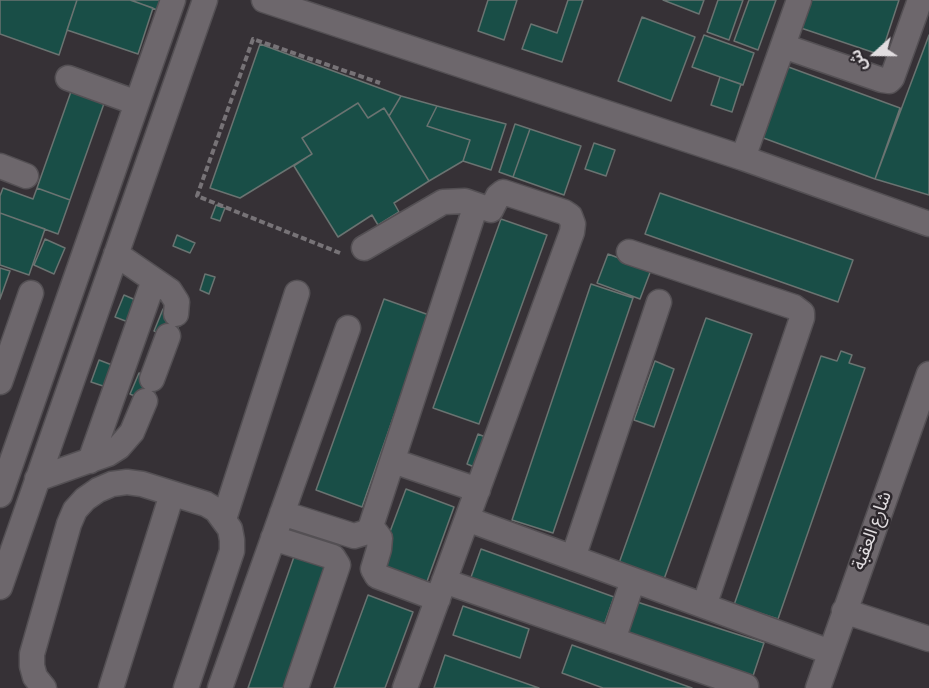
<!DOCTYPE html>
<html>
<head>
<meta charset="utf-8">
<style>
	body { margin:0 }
	#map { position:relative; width:929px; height:688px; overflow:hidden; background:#363136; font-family:"Nunito Sans","Noto Sans Arabic",sans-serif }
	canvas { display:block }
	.north { position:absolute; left:845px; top:24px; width:60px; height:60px; -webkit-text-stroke:4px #2c272c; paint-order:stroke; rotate:249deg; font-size:16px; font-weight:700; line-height:24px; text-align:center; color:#e1dde0 }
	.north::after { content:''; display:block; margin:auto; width:21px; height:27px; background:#e1dde0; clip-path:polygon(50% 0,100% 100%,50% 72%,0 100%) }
</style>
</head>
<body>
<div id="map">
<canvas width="929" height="688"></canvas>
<div class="north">ش</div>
</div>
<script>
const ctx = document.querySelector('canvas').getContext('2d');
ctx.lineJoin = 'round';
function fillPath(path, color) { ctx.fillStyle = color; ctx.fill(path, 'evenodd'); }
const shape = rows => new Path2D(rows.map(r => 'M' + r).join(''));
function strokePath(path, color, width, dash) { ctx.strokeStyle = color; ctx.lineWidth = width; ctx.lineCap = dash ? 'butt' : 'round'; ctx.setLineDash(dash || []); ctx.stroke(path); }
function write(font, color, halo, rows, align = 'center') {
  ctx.font = font + ' "Nunito Sans","Noto Sans Arabic",sans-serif'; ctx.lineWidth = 5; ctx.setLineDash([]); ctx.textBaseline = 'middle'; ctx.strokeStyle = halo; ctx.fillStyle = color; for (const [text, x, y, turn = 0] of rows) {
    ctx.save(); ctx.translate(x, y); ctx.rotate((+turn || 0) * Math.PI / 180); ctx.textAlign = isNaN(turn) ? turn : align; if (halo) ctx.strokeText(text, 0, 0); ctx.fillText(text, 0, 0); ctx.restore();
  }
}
const building = shape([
	[0,0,77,0,59,55,0,34,0,0],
	[77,0,130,0,153,8,138,54,67,30,77,0],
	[131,0,163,0,160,11,131,0],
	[488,0,517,0,504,40,478,31,488,0],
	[568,0,583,0,562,62,522,49,531,24,557,33,568,0],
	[663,0,704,0,699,14,663,0],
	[718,0,743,0,729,40,707,32,718,0],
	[749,0,776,0,758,50,734,41,749,0],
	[807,0,899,0,881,55,798,27,807,0],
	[642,17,695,37,671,101,618,81,642,17],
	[704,35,754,53,743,85,692,67,704,35],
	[929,35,929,195,875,179,929,35],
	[260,44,401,96,389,116,384,108,368,118,358,103,302,138,312,154,240,198,210,188,260,44],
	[783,65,900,108,875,179,758,136,783,65],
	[720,77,741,84,732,112,711,105,720,77],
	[74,83,107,95,70,200,37,188,74,83],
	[401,96,437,106,427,126,470,140,463,161,429,181,389,116,401,96],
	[358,103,368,118,384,108,429,181,394,203,399,212,378,225,372,215,338,237,294,166,312,154,302,138,358,103],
	[437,106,506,124,491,170,463,161,470,140,427,126,437,106],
	[515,124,530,129,513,177,499,172,515,124],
	[530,129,581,146,564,195,513,177,530,129],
	[594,143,615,150,606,176,585,169,594,143],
	[3,188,33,199,37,188,70,200,58,234,0,213,0,196,3,188],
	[660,193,853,260,838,302,645,234,660,193],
	[216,205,225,208,220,221,211,218,216,205],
	[0,213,45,229,29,275,0,265,0,213],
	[501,219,547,235,479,424,433,408,501,219],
	[177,235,195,243,190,253,173,246,177,235],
	[45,239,65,248,54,274,34,265,45,239],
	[608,254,651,270,640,299,597,283,608,254],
	[0,268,10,271,0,299,0,268],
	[205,274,215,277,209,294,200,290,205,274],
	[591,284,633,298,553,533,512,520,591,284],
	[124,295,145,304,136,325,115,317,124,295],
	[384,299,429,315,362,507,316,490,384,299],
	[163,309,182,317,174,338,154,331,163,309],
	[706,318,752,334,663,582,618,566,706,318],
	[841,351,852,355,849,363,865,368,778,619,734,605,821,356,837,361,841,351],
	[99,360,120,368,112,389,91,382,99,360],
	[655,361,674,369,654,427,634,420,655,361],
	[139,373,159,382,150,403,130,394,139,373],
	[478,434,495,441,484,471,467,464,478,434],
	[406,489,454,507,425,587,376,569,406,489],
	[481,549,614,597,603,628,470,580,481,549],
	[296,551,331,563,288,688,248,688,296,551],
	[368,595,413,612,385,688,334,688,368,595],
	[634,601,764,643,752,679,622,637,634,601],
	[463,606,529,629,520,658,453,635,463,606],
	[572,645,692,688,603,688,562,673,572,645],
	[445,655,539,688,434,688,445,655]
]);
const path = shape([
	[340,253,197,196,253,39,380,83]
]);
const minor = shape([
	[264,0,743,158,929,224],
	[783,46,882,80,889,81,892,78,920,0],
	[68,78,137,103],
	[743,158,799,0],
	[0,166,26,176],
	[364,248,443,202,465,201,491,210,498,196,503,192,564,212,570,216,573,224,572,232,405,688],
	[629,252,794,307,802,313,802,318,704,606],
	[116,254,170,291,177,302,176,314],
	[152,379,168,336],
	[0,382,31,293],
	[90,461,154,280],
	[393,461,478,490],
	[37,479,108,454,119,447,132,432,145,401],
	[0,495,173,0],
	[282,513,354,536,367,532,371,526,476,205],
	[224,519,297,293],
	[467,519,830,652],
	[371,526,380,538,379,549,373,569,377,576,438,599],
	[273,538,333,557,338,565,296,688],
	[573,558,659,302],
	[444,581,746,686],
	[0,587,205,0],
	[844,611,929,639],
	[613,640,633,580],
	[44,688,35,677,32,666,32,654,69,524,75,510,85,499,98,490,112,484,127,482,142,484,206,504,216,510,230,529,232,540,232,551,186,688],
	[111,688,172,494],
	[220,688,348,328],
	[818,688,929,374]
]);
const streetNames = [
	["شارع العقبة",873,531,-70]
];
fillPath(building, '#194e47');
strokePath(building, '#6a7371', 1.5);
strokePath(minor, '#545054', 27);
strokePath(path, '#777377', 4, [6, 3]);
strokePath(minor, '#6d676c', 24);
write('18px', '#e1dde0', '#2c272c', streetNames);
</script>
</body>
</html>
